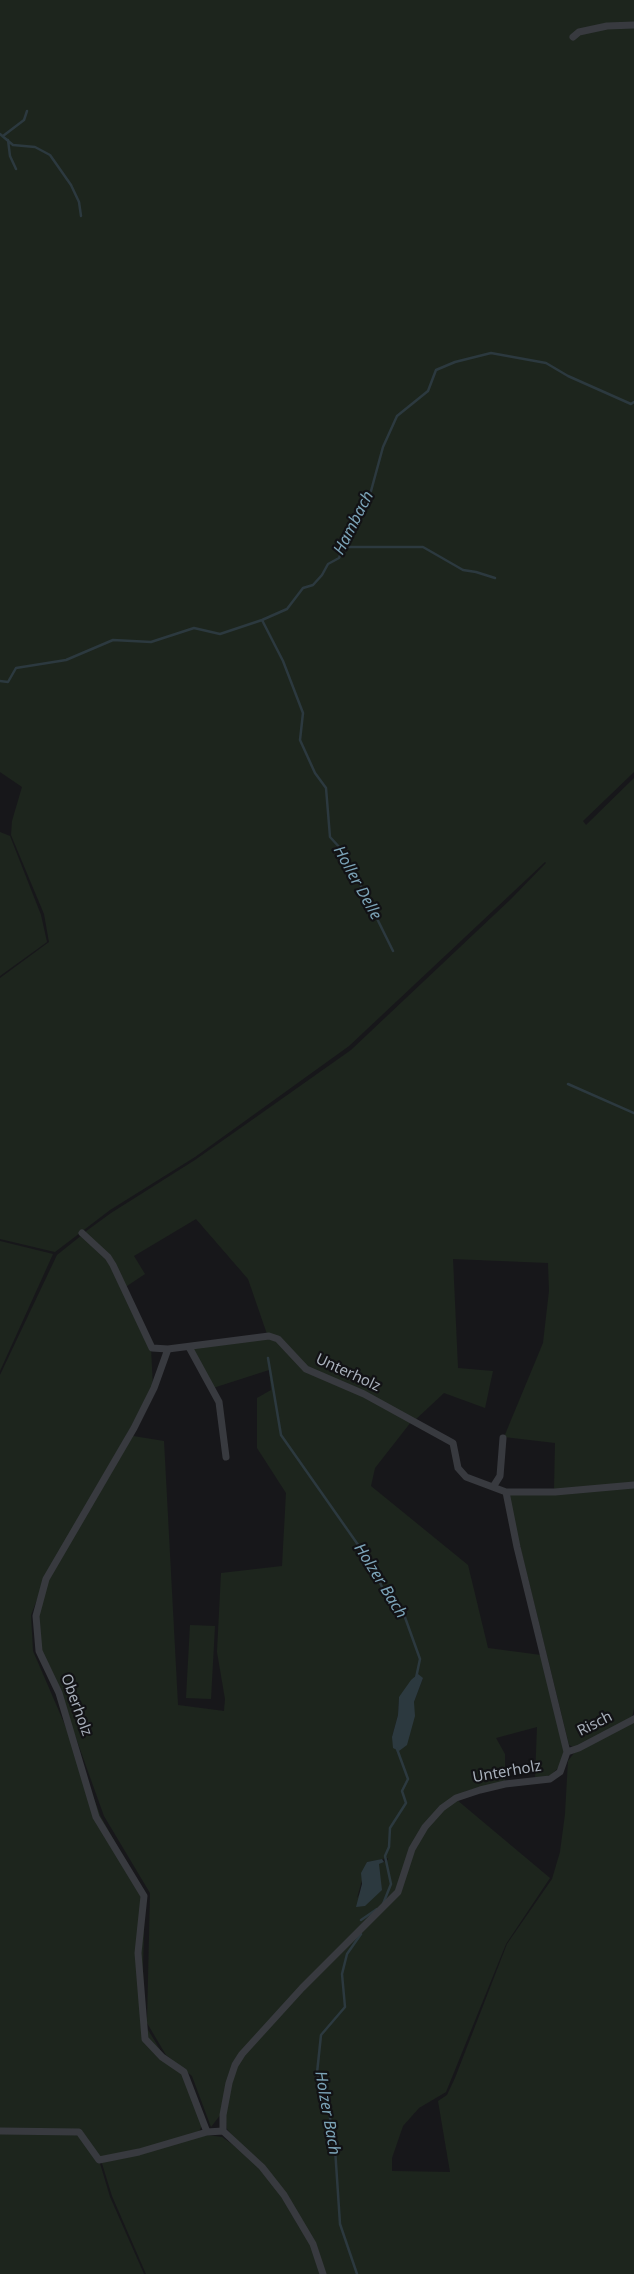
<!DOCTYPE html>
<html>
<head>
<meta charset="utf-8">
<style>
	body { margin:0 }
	canvas { display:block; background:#17171a }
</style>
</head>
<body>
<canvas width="634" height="2274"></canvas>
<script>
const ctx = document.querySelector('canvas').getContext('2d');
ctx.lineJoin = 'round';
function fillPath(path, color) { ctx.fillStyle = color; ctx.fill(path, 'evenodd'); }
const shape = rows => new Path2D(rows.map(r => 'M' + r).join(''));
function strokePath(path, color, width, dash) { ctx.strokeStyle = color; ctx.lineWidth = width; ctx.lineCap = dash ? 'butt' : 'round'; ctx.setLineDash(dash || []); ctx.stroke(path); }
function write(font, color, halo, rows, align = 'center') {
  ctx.font = font + ' "Noto Sans",sans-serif'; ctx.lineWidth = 4.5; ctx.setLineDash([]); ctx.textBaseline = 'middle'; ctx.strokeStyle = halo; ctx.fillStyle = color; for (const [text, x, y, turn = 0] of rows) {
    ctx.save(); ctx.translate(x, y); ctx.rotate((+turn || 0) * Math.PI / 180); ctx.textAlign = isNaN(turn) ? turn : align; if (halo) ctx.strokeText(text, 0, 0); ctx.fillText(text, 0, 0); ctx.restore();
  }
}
const green = shape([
	[0,0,634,0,634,772,583,821,586,825,634,778,634,1484,554,1491,555,1443,504,1437,543,1343,549,1291,548,1263,453,1259,458,1368,493,1371,485,1408,444,1393,414,1421,306,1368,287,1347,267,1334,248,1279,196,1219,134,1256,145,1274,124,1288,115,1265,85,1232,111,1213,195,1160,259,1115,351,1050,511,899,546,863,545,862,349,1046,195,1157,110,1210,55,1252,0,1239,0,978,49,942,44,914,11,835,12,821,22,787,0,772],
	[0,832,10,836,41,915,47,942,0,976],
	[82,1235,107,1258,151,1348,153,1388,45,1579,31,1615,33,1651,71,1739,101,1817,145,1895,143,1967,145,2025,164,2056,189,2078,202,2125,199,2132,138,2151,100,2158,80,2131,0,2129,0,1375,57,1255],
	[0,1241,53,1254,0,1371],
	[269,1337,277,1340,305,1370,364,1395,411,1422,375,1468,371,1486,468,1565,488,1648,541,1655,564,1751,563,1757,559,1767,551,1775,535,1779,537,1727,496,1738,505,1754,505,1782,466,1791,456,1797,424,1827,397,1892,243,2049,221,2114,211,2127,192,2076,166,2055,147,2023,150,1893,104,1816,76,1738,38,1650,35,1616,48,1579,133,1436,164,1441,178,1705,224,1711,225,1699,217,1652,221,1573,282,1566,286,1493,257,1448,257,1398,271,1390,269,1370,213,1388,191,1347],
	[423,1678,414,1702,392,1737,398,1715,399,1697],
	[388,1858,388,1860,379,1864,357,1898,367,1862],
	[634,1486,634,1708,632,1718,578,1746,573,1747,569,1745,507,1493],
	[190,1625,215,1626,211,1699,186,1698],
	[634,1721,634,2274,146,2274,112,2196,101,2160,207,2135,222,2137,242,2151,261,2169,283,2197,299,2227,303,2222,286,2194,264,2165,236,2140,227,2129,225,2111,235,2071,249,2049,303,1990,399,1893,413,1850,426,1828,443,1808,457,1800,550,1878,506,1944,446,2092,419,2108,403,2126,392,2158,392,2171,450,2172,438,2101,447,2095,455,2078,507,1944,552,1879,560,1852,565,1814,568,1761,574,1753],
	[0,2132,79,2133,99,2160,110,2197,144,2274,0,2274]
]);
const water = shape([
	[418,1674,423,1678,414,1702,415,1716,407,1745,399,1751,393,1748,392,1737,398,1715,399,1697,411,1680],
	[382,1859,384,1862,379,1864,382,1890,365,1906,356,1907,362,1884,361,1873,367,1862]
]);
const stream = shape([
	[0,134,13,145,35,147,50,155,71,185,79,202,81,216],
	[3,136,24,120,27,111],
	[8,140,10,156,16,169],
	[345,547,423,547,463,570,476,572,495,578],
	[262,620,283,661,303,713,300,740,315,773,326,788,330,837,341,849,345,863,355,874,393,951],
	[0,681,8,682,16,668,66,660,113,640,151,642,194,628,220,634,262,620,287,609,303,588,313,585,322,575,328,564,339,558,351,527,371,491,383,447,397,416,428,391,436,370,455,362,491,353,546,363,568,376,631,404,634,402],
	[568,1084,634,1113],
	[268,1358,281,1435,368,1559,386,1595,402,1609,420,1659,416,1678],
	[383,1904,391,1884,385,1856,389,1847,390,1828,406,1803,402,1791,408,1779,397,1749],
	[361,1920,377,1909],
	[357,2274,340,2224,335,2148,327,2100,317,2073,321,2035,345,2007,342,1974,347,1954,361,1934]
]);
const street = shape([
	[573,37,579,32,607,26,634,25],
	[82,1233,108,1257,113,1265,152,1348,168,1349,269,1336,278,1339,306,1369,364,1394,453,1443,458,1468,466,1477,506,1492,517,1547,567,1752,560,1772,550,1779,505,1784,480,1790,456,1798,442,1808,425,1827,412,1849,398,1892,302,1988,242,2054,235,2065,229,2083,223,2115,223,2131],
	[189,1347,219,1402,226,1457],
	[168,1349,154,1388,134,1428,46,1579,36,1616,39,1651,59,1693,96,1817,144,1896,138,1953,145,2039,162,2057,184,2072,207,2132,223,2131],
	[493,1487,500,1476,503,1438],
	[506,1492,555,1492,634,1485],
	[567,1752,579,1748,634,1719],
	[0,2131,79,2132,99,2160,139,2152,207,2132],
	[223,2131,262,2167,284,2195,313,2244,323,2274]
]);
const streetNames = [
	["Unterholz",348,1373,25],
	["Oberholz",76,1705,70],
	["Risch",595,1724,-27],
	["Unterholz",507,1772,-10]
];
const waterNames = [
	["Hambach",354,523,-63],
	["Holler Delle",357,883,61],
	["Holzer Bach",380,1581,58],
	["Holzer Bach",327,2113,80]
];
fillPath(green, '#1d251d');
fillPath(water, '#2c393f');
strokePath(stream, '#2c393f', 2.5);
strokePath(street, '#383a3f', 7);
write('15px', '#a8b0bb', '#121215', streetNames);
write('italic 16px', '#7ca4b8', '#121215', waterNames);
</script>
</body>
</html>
